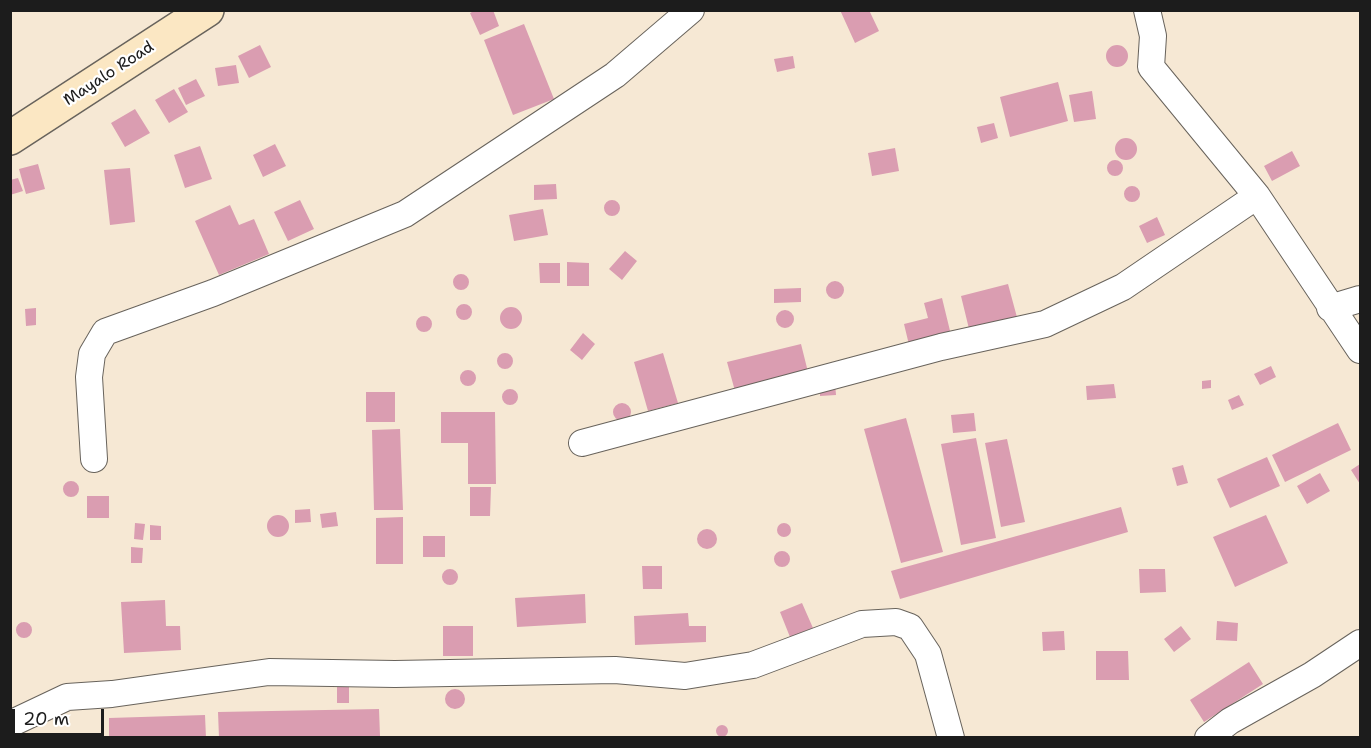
<!DOCTYPE html>
<html>
<head>
<meta charset="utf-8">
<style>
	body { margin:0 }
	#map { position:relative; width:1371px; height:748px; overflow:hidden; background:#f6e8d4; font-family:"Shantell Sans",sans-serif }
	canvas { display:block }
	.frame { position:absolute; inset:0; border:12px solid #1c1c1c; pointer-events:none }
	.scale { position:absolute; left:12px; top:709px; width:92px; height:27px; box-sizing:border-box; border:3px solid #1c1c1c; border-top:0; padding-left:8px; font-size:18px; line-height:21px; white-space:nowrap; color:#1c1c1c; -webkit-text-stroke:4px #fff; paint-order:stroke }
</style>
</head>
<body>
<div id="map">
<canvas width="1371" height="748"></canvas>
<div class="frame"></div>
<div class="scale">20 m</div>
</div>
<script>
const ctx = document.querySelector('canvas').getContext('2d');
ctx.lineJoin = 'round';
function fillPath(path, color) { ctx.fillStyle = color; ctx.fill(path, 'evenodd'); }
const shape = rows => new Path2D(rows.map(r => 'M' + r).join(''));
function strokePath(path, color, width, dash) { ctx.strokeStyle = color; ctx.lineWidth = width; ctx.lineCap = dash ? 'butt' : 'round'; ctx.setLineDash(dash || []); ctx.stroke(path); }
function write(font, color, halo, rows, align = 'center') {
  ctx.font = font + ' "Shantell Sans",sans-serif'; ctx.lineWidth = 4.5; ctx.setLineDash([]); ctx.textBaseline = 'middle'; ctx.strokeStyle = halo; ctx.fillStyle = color; for (const [text, x, y, turn = 0] of rows) {
    ctx.save(); ctx.translate(x, y); ctx.rotate((+turn || 0) * Math.PI / 180); ctx.textAlign = isNaN(turn) ? turn : align; if (halo) ctx.strokeText(text, 0, 0); ctx.fillText(text, 0, 0); ctx.restore();
  }
}
const building = shape([
	[476,10,493,10,499,26,480,35,470,13],
	[840,10,869,10,879,31,855,43],
	[524,24,554,99,513,115,484,40],
	[260,45,271,67,249,78,238,56],
	'1106 56a11 11 0 1 1 22 0a11 11 0 1 1-22 0Z',
	[793,56,795,68,777,72,774,59],
	[236,65,239,83,218,86,215,68],
	[196,79,205,96,186,105,178,88],
	[1058,82,1068,121,1010,137,1000,97],
	[174,89,188,112,169,123,155,100],
	[1092,91,1096,119,1074,122,1069,95],
	[135,109,150,133,125,147,111,123],
	[994,123,998,138,981,143,977,127],
	'1115 149a11 11 0 1 1 22 0a11 11 0 1 1-22 0Z',
	[275,144,286,166,263,177,253,155],
	[200,146,212,179,185,188,174,155],
	[895,148,899,171,872,176,868,153],
	[1292,151,1300,166,1272,181,1264,166],
	'1107 168a8 8 0 1 1 16 0a8 8 0 1 1-16 0Z',
	[38,164,45,189,26,194,19,169],
	[130,168,135,222,110,225,104,170],
	[18,178,23,191,10,195,10,180],
	[556,184,557,199,534,200,534,185],
	'1124 194a8 8 0 1 1 16 0a8 8 0 1 1-16 0Z',
	'604 208a8 8 0 1 1 16 0a8 8 0 1 1-16 0Z',
	[300,200,314,229,288,241,274,212],
	[230,205,239,225,254,219,269,254,219,275,195,221],
	[543,209,548,235,514,241,509,215],
	[1157,217,1165,235,1147,243,1139,226],
	[625,251,637,261,622,280,609,269],
	[567,262,589,263,589,286,567,286],
	[539,263,560,263,560,283,540,283],
	'453 282a8 8 0 1 1 16 0a8 8 0 1 1-16 0Z',
	'826 290a9 9 0 1 1 18 0a9 9 0 1 1-18 0Z',
	[1008,284,1018,321,970,333,961,296],
	[801,288,801,302,774,303,774,289],
	[942,298,952,339,910,349,904,324,928,318,924,303],
	'456 312a8 8 0 1 1 16 0a8 8 0 1 1-16 0Z',
	'500 318a11 11 0 1 1 22 0a11 11 0 1 1-22 0Z',
	[36,308,36,325,26,326,25,309],
	'776 319a9 9 0 1 1 18 0a9 9 0 1 1-18 0Z',
	'416 324a8 8 0 1 1 16 0a8 8 0 1 1-16 0Z',
	[583,333,595,344,582,360,570,350],
	[801,344,808,372,735,391,727,362],
	'497 361a8 8 0 1 1 16 0a8 8 0 1 1-16 0Z',
	[663,353,678,403,648,411,634,362],
	[1271,366,1276,377,1260,385,1254,374],
	'460 378a8 8 0 1 1 16 0a8 8 0 1 1-16 0Z',
	[1211,380,1211,388,1202,389,1202,381],
	[835,383,836,395,820,396,820,384],
	[1114,384,1116,398,1087,400,1086,386],
	'502 397a8 8 0 1 1 16 0a8 8 0 1 1-16 0Z',
	[366,392,395,392,395,422,366,422],
	[1239,395,1244,405,1232,410,1228,400],
	'613 412a9 9 0 1 1 18 0a9 9 0 1 1-18 0Z',
	[441,412,495,412,496,484,468,484,468,443,441,443],
	[974,413,976,431,953,433,951,415],
	[906,418,943,552,901,563,864,429],
	[1338,423,1351,450,1285,482,1272,455],
	[400,429,403,510,374,510,372,430],
	[976,438,996,538,961,545,941,444],
	[1007,439,1025,522,1001,527,985,443],
	[1267,457,1280,486,1230,508,1217,479],
	[1360,464,1360,484,1351,470],
	[1183,465,1188,483,1177,486,1172,468],
	[1320,473,1330,491,1307,504,1297,486],
	'63 489a8 8 0 1 1 16 0a8 8 0 1 1-16 0Z',
	[470,487,491,487,490,516,470,516],
	[87,496,109,496,109,518,87,518],
	[1121,507,1128,532,900,599,891,571],
	[310,509,311,522,295,523,295,510],
	[336,512,338,526,322,528,320,514],
	[1266,515,1288,563,1235,587,1213,537],
	'267 526a11 11 0 1 1 22 0a11 11 0 1 1-22 0Z',
	[403,517,403,564,376,564,376,518],
	[135,523,145,524,143,540,134,539],
	'777 530a7 7 0 1 1 14 0a7 7 0 1 1-14 0Z',
	[150,525,161,526,161,540,150,540],
	'697 539a10 10 0 1 1 20 0a10 10 0 1 1-20 0Z',
	[423,536,445,536,445,557,423,557],
	[131,547,143,548,142,563,131,563],
	'774 559a8 8 0 1 1 16 0a8 8 0 1 1-16 0Z',
	[642,566,662,566,662,589,643,589],
	'442 577a8 8 0 1 1 16 0a8 8 0 1 1-16 0Z',
	[1139,569,1165,569,1166,592,1140,593],
	[585,594,586,623,517,627,515,598],
	[165,600,166,626,180,626,181,650,124,653,121,602],
	[802,603,813,628,790,637,780,612],
	[688,613,689,626,706,626,706,642,635,645,634,616],
	[1217,621,1238,623,1237,641,1216,640],
	'16 630a8 8 0 1 1 16 0a8 8 0 1 1-16 0Z',
	[443,626,473,626,473,656,443,656],
	[1181,626,1191,639,1174,652,1164,639],
	[1064,631,1065,650,1043,651,1042,632],
	[1096,651,1128,651,1129,680,1096,680],
	[1249,662,1263,684,1204,722,1190,700],
	[337,685,349,685,349,703,337,703],
	'445 699a10 10 0 1 1 20 0a10 10 0 1 1-20 0Z',
	[379,709,380,736,219,738,218,712],
	[205,715,206,738,109,738,109,718],
	'716 731a6 6 0 1 1 12 0a6 6 0 1 1-12 0Z'
]);
const street = shape([
	[1147,10,1153,36,1151,67,1257,196,1360,350],
	[1330,308,1360,299],
	[582,443,941,347,1045,324,1123,287,1257,196],
	[94,459,89,377,92,354,105,332,213,293,405,214,615,75,691,10],
	[10,724,67,697,112,694,269,672,395,674,615,670,685,676,753,665,862,624,896,622,910,627,928,654,951,738],
	[1208,738,1230,721,1312,675,1360,643]
]);
const secondary = shape([
	[10,138,207,10]
]);
const streetNames = [
	["Mayalo Road",109,74,-33]
];
fillPath(building, '#da9db1');
strokePath(street, '#68635c', 28);
strokePath(secondary, '#68635c', 36);
strokePath(street, '#fff', 26);
strokePath(secondary, '#fbe7c3', 33);
write('16px', '#1c1c1c', '#fff', streetNames);
</script>
</body>
</html>
